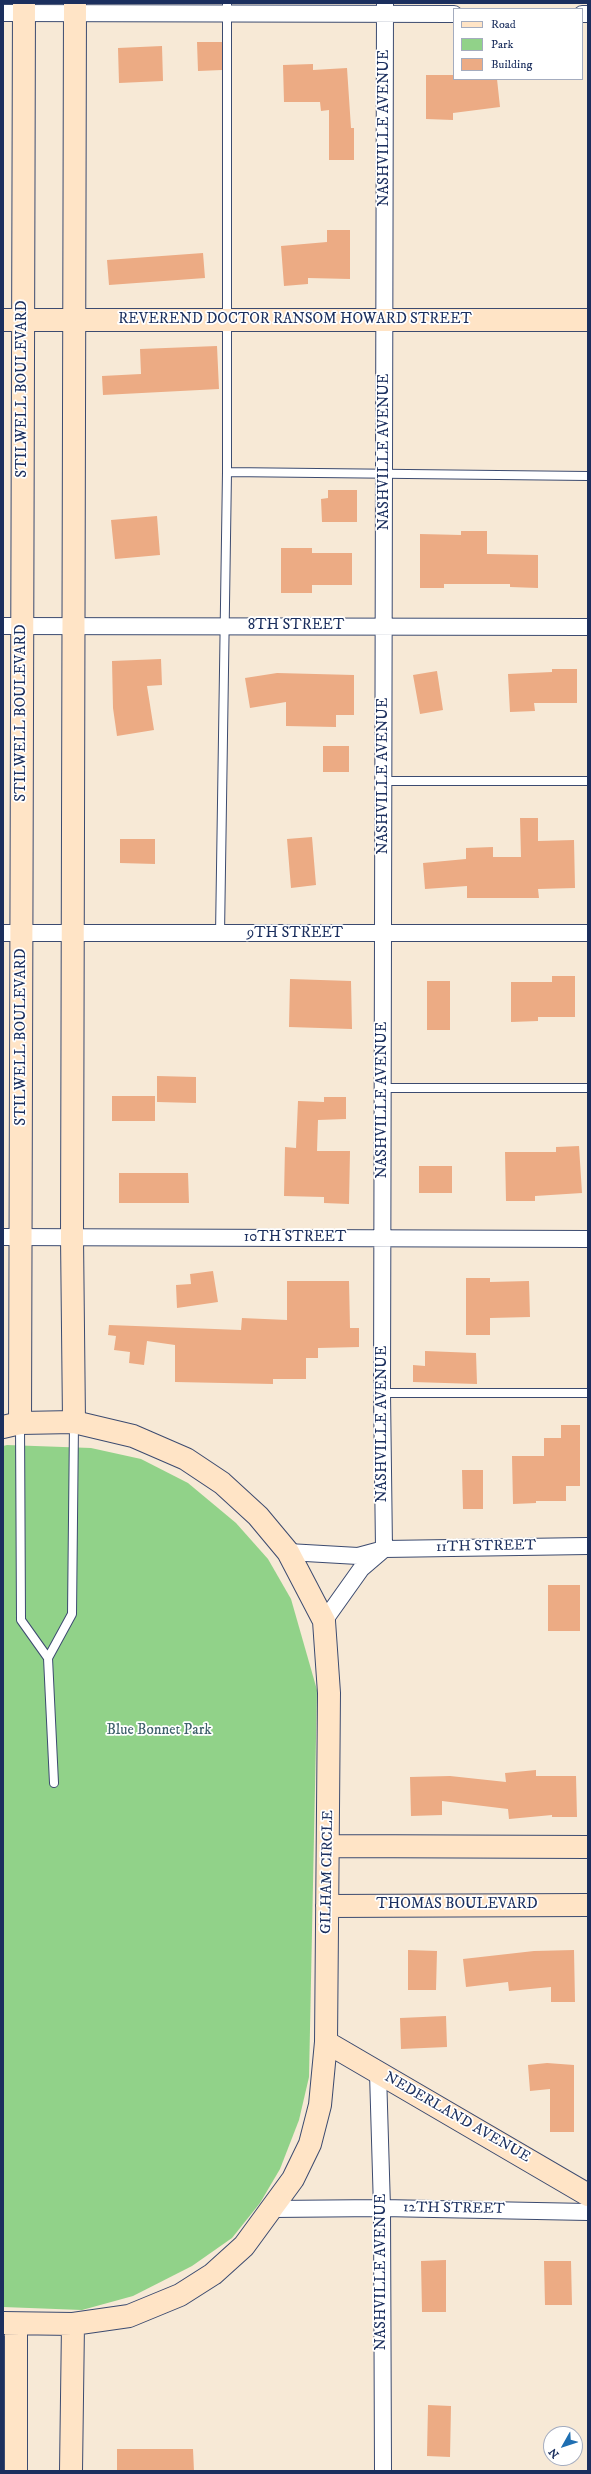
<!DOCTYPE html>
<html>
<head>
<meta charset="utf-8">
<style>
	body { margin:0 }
	#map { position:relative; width:591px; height:2474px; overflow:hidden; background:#f7e9d6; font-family:"IM FELL DW Pica",serif }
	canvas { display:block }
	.frame { position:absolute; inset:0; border:4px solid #1b2f5e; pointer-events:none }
	.legend { position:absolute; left:453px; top:8px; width:130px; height:72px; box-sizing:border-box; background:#fff; border:1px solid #a4acbf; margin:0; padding:5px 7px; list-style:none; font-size:12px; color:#1b2f5e }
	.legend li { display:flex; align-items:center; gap:8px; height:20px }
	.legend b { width:20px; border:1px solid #a4acbf }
	.north { position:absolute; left:543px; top:2426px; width:40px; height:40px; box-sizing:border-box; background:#fff; border:1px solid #a4acbf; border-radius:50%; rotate:231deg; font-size:11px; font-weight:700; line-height:16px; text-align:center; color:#1b2f5e }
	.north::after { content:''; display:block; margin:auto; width:14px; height:18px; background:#1f6fb2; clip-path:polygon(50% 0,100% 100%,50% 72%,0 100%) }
</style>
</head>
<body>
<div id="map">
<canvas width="591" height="2474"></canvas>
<div class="frame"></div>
<ul class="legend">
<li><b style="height:5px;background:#ffe4c6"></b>Road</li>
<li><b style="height:11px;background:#91d289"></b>Park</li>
<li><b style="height:11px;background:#ecab84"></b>Building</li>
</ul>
<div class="north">N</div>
</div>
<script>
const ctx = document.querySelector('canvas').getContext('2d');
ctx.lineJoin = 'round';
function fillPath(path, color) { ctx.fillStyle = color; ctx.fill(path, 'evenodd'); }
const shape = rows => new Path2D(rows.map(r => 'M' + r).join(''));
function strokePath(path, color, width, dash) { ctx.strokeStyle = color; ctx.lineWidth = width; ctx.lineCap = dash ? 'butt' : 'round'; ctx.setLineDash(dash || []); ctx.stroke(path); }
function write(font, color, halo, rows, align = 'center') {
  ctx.font = font + ' "IM FELL DW Pica",serif'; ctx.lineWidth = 3.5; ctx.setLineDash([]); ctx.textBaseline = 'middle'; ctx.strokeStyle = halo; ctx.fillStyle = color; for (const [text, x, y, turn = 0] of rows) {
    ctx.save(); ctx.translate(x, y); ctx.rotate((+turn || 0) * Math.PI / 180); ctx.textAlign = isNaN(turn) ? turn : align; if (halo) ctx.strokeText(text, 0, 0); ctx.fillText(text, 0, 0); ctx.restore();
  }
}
const green = shape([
	[7,1445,91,1448,141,1459,188,1483,236,1523,268,1559,291,1599,317,1690,309,2077,299,2120,280,2169,260,2203,232,2238,192,2266,133,2296,82,2310,3,2307,3,1446]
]);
const building = shape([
	[197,42,222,42,222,70,198,71],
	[162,46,163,81,119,83,118,48],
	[313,64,313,70,347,68,351,128,354,128,354,160,329,160,329,110,321,111,320,102,284,102,283,65],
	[426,75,453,75,453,79,497,79,500,107,453,113,453,120,426,119],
	[327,230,350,230,350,279,308,278,308,284,284,286,281,246,327,242],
	[203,253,205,278,109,285,107,260],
	[217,346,219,389,103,395,102,376,141,374,140,349],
	[328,490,357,490,357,522,322,522,321,499,328,498],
	[157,516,160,555,115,559,111,520],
	[461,531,487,531,487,554,538,555,538,588,510,587,510,584,444,584,444,588,420,588,420,534,461,535],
	[281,548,312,548,312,553,352,553,352,585,312,585,312,593,281,593],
	[161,659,162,685,147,686,154,730,117,736,113,708,112,661],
	[552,669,577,669,577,703,534,703,535,711,510,712,508,674,552,672],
	[437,671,443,710,420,714,413,675],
	[277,673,354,675,354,715,336,715,336,727,286,726,286,702,250,708,245,678],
	[323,746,349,746,349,772,323,772],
	[520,818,538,818,538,841,574,840,575,888,538,889,539,898,467,898,467,886,425,889,423,863,466,859,466,848,493,847,493,857,521,857],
	[312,837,316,885,291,888,287,839],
	[120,839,155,839,155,864,120,863],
	[552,976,575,976,575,1017,538,1017,538,1021,511,1022,511,982,552,982],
	[290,979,351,981,352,1029,289,1027],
	[427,981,450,981,450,1030,427,1030],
	[157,1076,196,1077,196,1103,157,1102],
	[112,1096,155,1096,155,1121,112,1121],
	[324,1097,346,1097,346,1119,318,1120,317,1151,350,1151,349,1204,324,1203,324,1197,284,1196,285,1147,296,1148,298,1101,324,1102],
	[579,1146,582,1193,535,1196,535,1201,506,1201,505,1152,556,1152,556,1147],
	[419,1166,452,1166,452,1193,419,1193],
	[119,1173,188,1173,189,1203,119,1203],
	[213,1271,218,1302,177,1308,176,1285,191,1284,190,1274],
	[466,1278,490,1278,490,1282,529,1281,530,1317,490,1318,490,1335,466,1335],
	[287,1281,349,1281,350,1328,359,1328,359,1347,318,1348,318,1358,306,1358,306,1379,273,1379,273,1384,175,1382,175,1345,147,1341,144,1365,129,1363,130,1352,114,1350,116,1336,108,1335,109,1325,241,1330,242,1318,287,1320],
	[425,1351,476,1353,477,1384,413,1382,413,1365,425,1366],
	[561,1425,580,1425,580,1486,566,1486,566,1501,536,1501,536,1503,513,1504,512,1456,544,1456,544,1438,561,1438],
	[462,1470,483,1470,483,1509,463,1509],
	[548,1585,580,1585,580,1631,548,1631],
	[536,1770,536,1776,576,1776,577,1817,552,1817,552,1815,509,1819,508,1809,442,1801,442,1815,411,1816,410,1777,450,1776,506,1782,505,1773],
	[408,1950,437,1951,436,1990,408,1990],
	[574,1950,575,2002,551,2002,551,1987,509,1991,508,1982,466,1987,463,1959,534,1951],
	[446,2016,447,2047,401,2049,400,2018],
	[547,2063,574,2065,574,2132,550,2132,550,2089,530,2091,528,2065],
	[446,2260,446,2312,422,2312,421,2261],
	[544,2261,571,2261,572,2305,545,2305],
	[428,2405,451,2406,450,2457,427,2456],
	[117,2449,193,2449,194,2471,117,2471]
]);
const lane = shape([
	[227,472,588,476],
	[384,781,588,781],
	[220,934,227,472,227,3],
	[384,1088,588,1088],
	[382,1393,588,1393],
	[20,1424,21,1620,48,1658,54,1783],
	[48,1658,72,1614,74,1423]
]);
const street = shape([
	[3,13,454,14],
	[582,14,588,14],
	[3,626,588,627],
	[3,933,588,933],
	[3,1237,588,1239],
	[384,1549,382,1393,385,3],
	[288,1552,358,1556,384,1549,588,1546],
	[324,1621,361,1569,382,1551],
	[378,2073,382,2208,383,2471],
	[272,2209,382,2208,588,2212]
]);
const secondary = shape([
	[3,320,588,320],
	[74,1422,72,1237,75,3],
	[20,1423,24,3],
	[3,1427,20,1423,74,1422,133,1436,186,1459,222,1483,258,1516,288,1552,324,1621,329,1693,326,2042,320,2105,310,2144,293,2179,244,2246,213,2274,180,2295,129,2316,73,2324,3,2323],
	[329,1846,588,1847],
	[327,1906,588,1905],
	[326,2042,588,2195],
	[16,2325,16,2471],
	[71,2471,73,2324]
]);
const streetNames = [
	["NASHVILLE AVENUE",385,128,-90],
	["REVEREND DOCTOR RANSOM HOWARD STREET",295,320],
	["STILWELL BOULEVARD",23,389,-90],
	["NASHVILLE AVENUE",385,452,-90],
	["8TH STREET",296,626],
	["STILWELL BOULEVARD",22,713,-90],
	["NASHVILLE AVENUE",384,776,-90],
	["9TH STREET",295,934],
	["STILWELL BOULEVARD",22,1037,-90],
	["NASHVILLE AVENUE",383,1100,-90],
	["10TH STREET",295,1238],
	["NASHVILLE AVENUE",383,1424,-90],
	["11TH STREET",486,1547,-1],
	["GILHAM CIRCLE",328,1872,-89],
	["THOMAS BOULEVARD",457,1905],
	["NEDERLAND AVENUE",457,2118,30],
	["12TH STREET",454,2209,1],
	["NASHVILLE AVENUE",382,2272,-90]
];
const parkNames = [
	["Blue Bonnet Park",159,1731]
];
fillPath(green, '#91d289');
fillPath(building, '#ecab84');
strokePath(lane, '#3c4b70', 10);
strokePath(street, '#3c4b70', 18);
strokePath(secondary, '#3c4b70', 24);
strokePath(lane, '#fff', 8);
strokePath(street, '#fff', 16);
strokePath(secondary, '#ffe4c6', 22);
write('15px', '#1b2f5e', '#fff', streetNames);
write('15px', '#3e606b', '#fff', parkNames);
</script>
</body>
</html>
